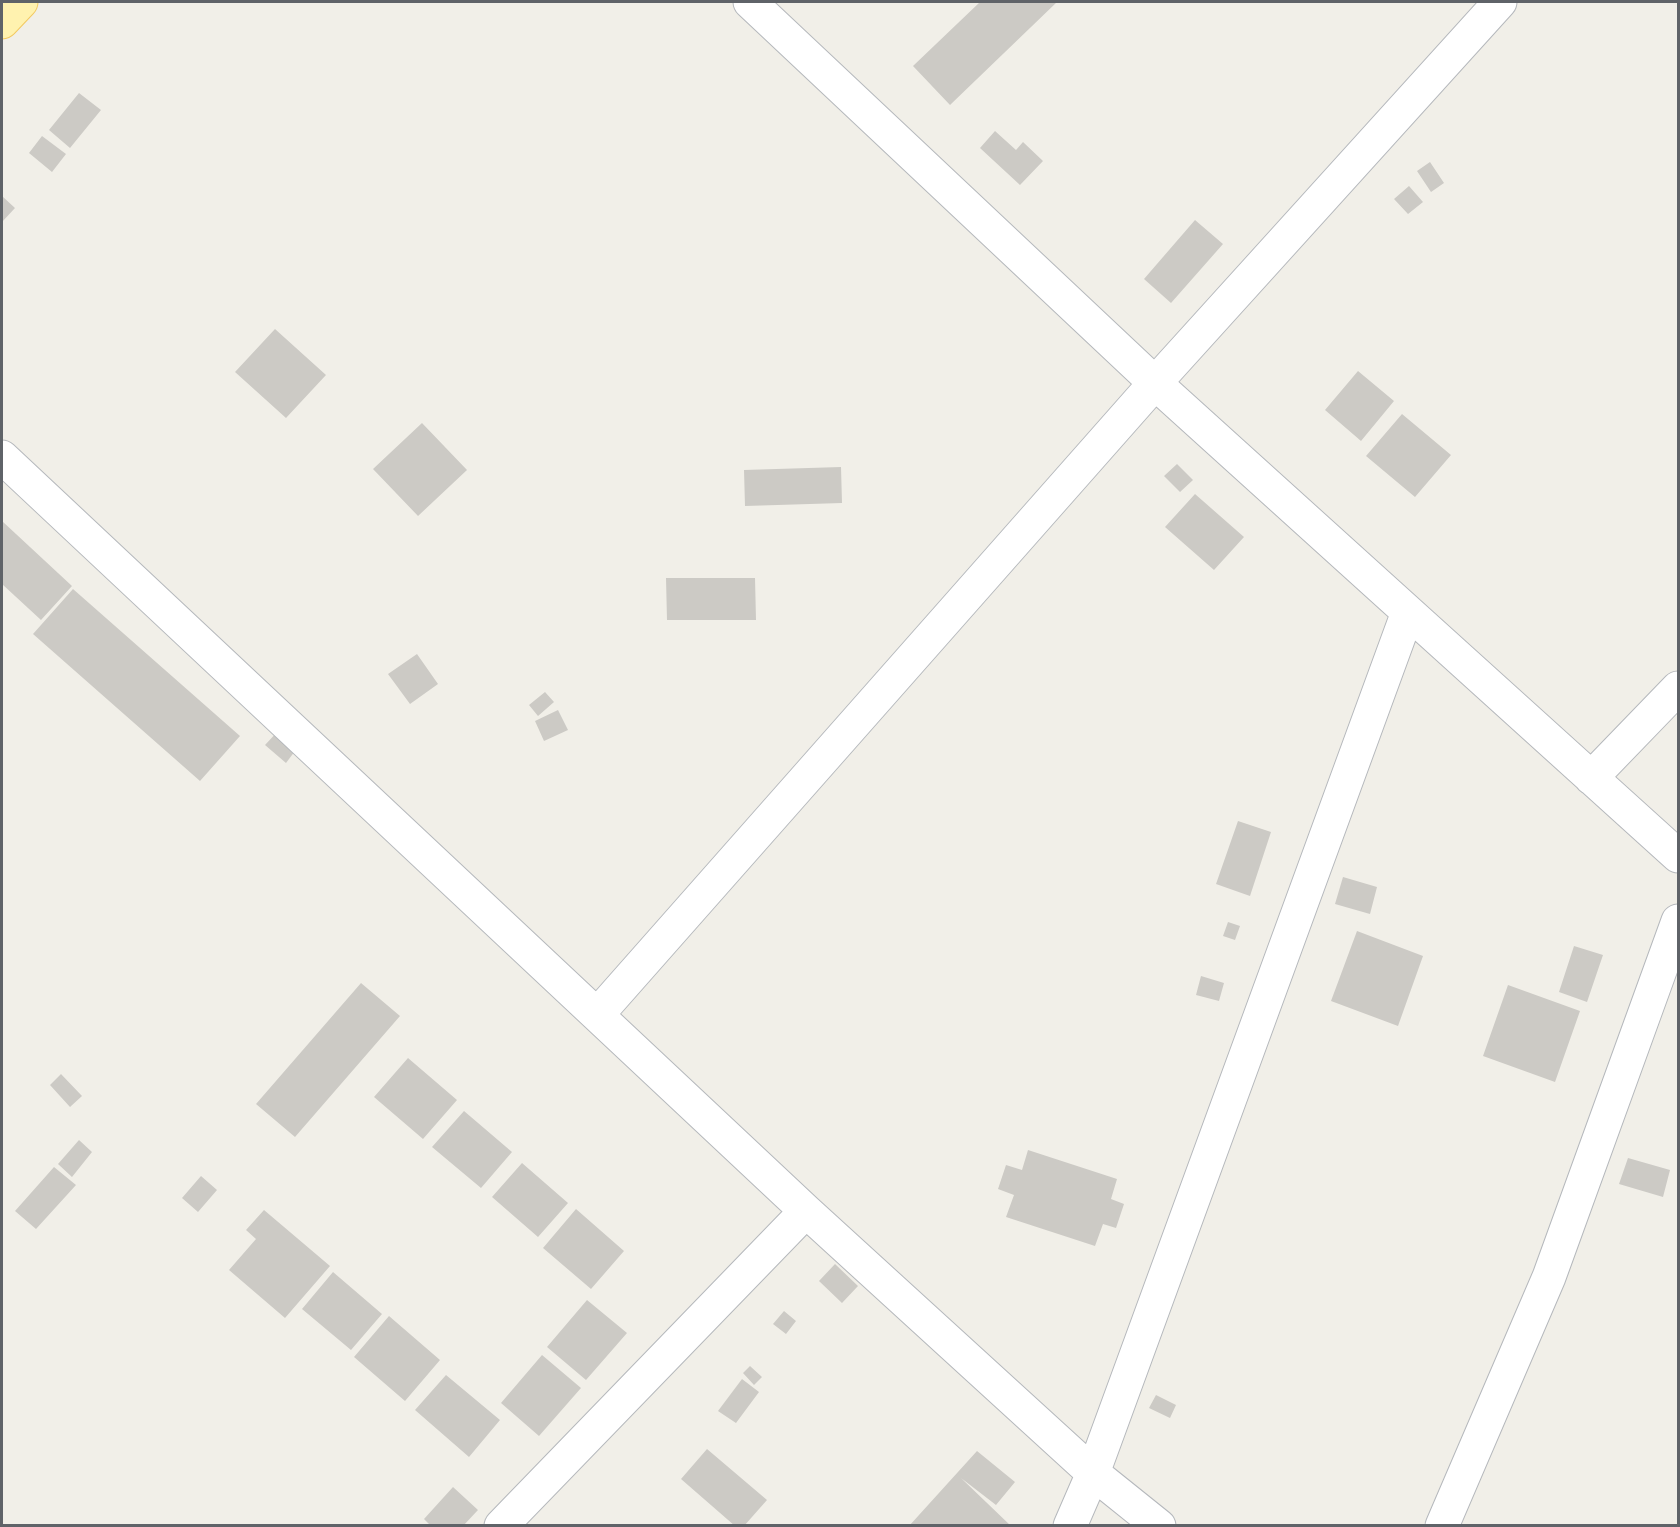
<!DOCTYPE html>
<html>
<head>
<meta charset="utf-8">
<style>
	body { margin:0 }
	#map { position:relative; width:1680px; height:1527px; overflow:hidden; background:#f1efe8; font-family:"Noto Sans",sans-serif }
	canvas { display:block }
	.frame { position:absolute; inset:0; border:3px solid #5f6368; pointer-events:none }
</style>
</head>
<body>
<div id="map">
<canvas width="1680" height="1527"></canvas>
<div class="frame"></div>
</div>
<script>
const ctx = document.querySelector('canvas').getContext('2d');
ctx.lineJoin = 'round';
function fillPath(path, color) { ctx.fillStyle = color; ctx.fill(path, 'evenodd'); }
const shape = rows => new Path2D(rows.map(r => 'M' + r).join(''));
function strokePath(path, color, width, dash) { ctx.strokeStyle = color; ctx.lineWidth = width; ctx.lineCap = dash ? 'butt' : 'round'; ctx.setLineDash(dash || []); ctx.stroke(path); }
const building = shape([
	[980,2,1057,2,950,105,913,66],
	[79,93,101,110,70,148,49,130],
	[995,131,1016,150,1023,142,1043,161,1020,185,980,148],
	[42,136,66,154,52,172,29,153],
	[1430,162,1444,183,1431,192,1417,171],
	[1409,186,1423,202,1408,214,1394,199],
	[2,196,15,208,2,222],
	[1195,220,1223,244,1171,303,1144,279],
	[275,329,326,375,286,418,235,372],
	[1358,371,1394,401,1361,441,1325,410],
	[1402,414,1451,455,1415,497,1366,456],
	[422,423,467,470,418,516,373,469],
	[1177,464,1193,480,1180,492,1164,476],
	[841,467,842,503,745,506,744,470],
	[1195,494,1244,537,1214,570,1165,527],
	[2,521,72,586,41,620,2,584],
	[666,578,755,578,756,620,667,620],
	[73,589,240,736,200,781,33,634],
	[417,654,438,684,410,704,388,674],
	[545,692,554,702,538,716,529,705],
	[558,710,568,730,544,741,535,721],
	[279,730,298,747,286,763,265,745],
	[1238,821,1271,832,1250,896,1216,884],
	[1343,877,1377,887,1370,914,1335,904],
	[1228,922,1240,926,1235,940,1223,936],
	[1357,931,1423,956,1398,1026,1331,1001],
	[1574,946,1603,955,1587,1002,1559,992],
	[1201,976,1224,983,1219,1001,1196,995],
	[361,983,400,1016,295,1137,256,1104],
	[1508,985,1580,1011,1555,1082,1483,1056],
	[408,1058,457,1100,423,1139,374,1097],
	[61,1074,82,1096,70,1107,50,1085],
	[464,1111,512,1152,481,1188,432,1147],
	[79,1140,92,1152,72,1177,58,1164],
	[1028,1150,1117,1179,1111,1199,1124,1204,1116,1228,1103,1224,1095,1246,1006,1217,1014,1195,998,1189,1006,1165,1022,1170],
	[1628,1158,1670,1170,1663,1197,1619,1184],
	[522,1163,568,1203,538,1237,492,1197],
	[54,1167,76,1185,36,1229,15,1211],
	[201,1176,217,1190,198,1212,182,1198],
	[576,1209,624,1251,591,1289,543,1248],
	[264,1210,330,1266,285,1318,229,1270,256,1239,246,1230],
	[835,1264,858,1286,842,1303,819,1281],
	[333,1272,382,1314,351,1350,302,1309],
	[587,1300,627,1333,586,1380,547,1347],
	[784,1311,796,1321,786,1334,773,1324],
	[389,1316,440,1360,405,1401,354,1357],
	[542,1355,581,1388,539,1436,501,1403],
	[750,1366,762,1377,754,1385,743,1373],
	[446,1375,500,1420,469,1457,415,1410],
	[742,1379,759,1392,736,1423,718,1411],
	[1156,1395,1176,1405,1170,1418,1149,1408],
	[707,1449,767,1500,744,1526,735,1526,681,1479],
	[977,1451,1015,1482,996,1505,961,1478,1011,1526,909,1526],
	[453,1487,478,1510,463,1526,431,1526,424,1519]
]);
const minor = shape([
	[750,2,1155,383,1678,856],
	[2,457,806,1211,1093,1473,1159,1526],
	[1591,778,1678,688],
	[597,1015,1155,383,1500,2],
	[501,1526,806,1211],
	[1070,1526,1093,1473,1408,612],
	[1442,1526,1549,1277,1678,921]
]);
const major = shape([
	[2,22,21,2]
]);
fillPath(building, '#cccac5');
strokePath(minor, '#b5b8bc', 35);
strokePath(major, '#f2c960', 35);
strokePath(minor, '#fff', 33);
strokePath(major, '#fff2af', 33);
</script>
</body>
</html>
